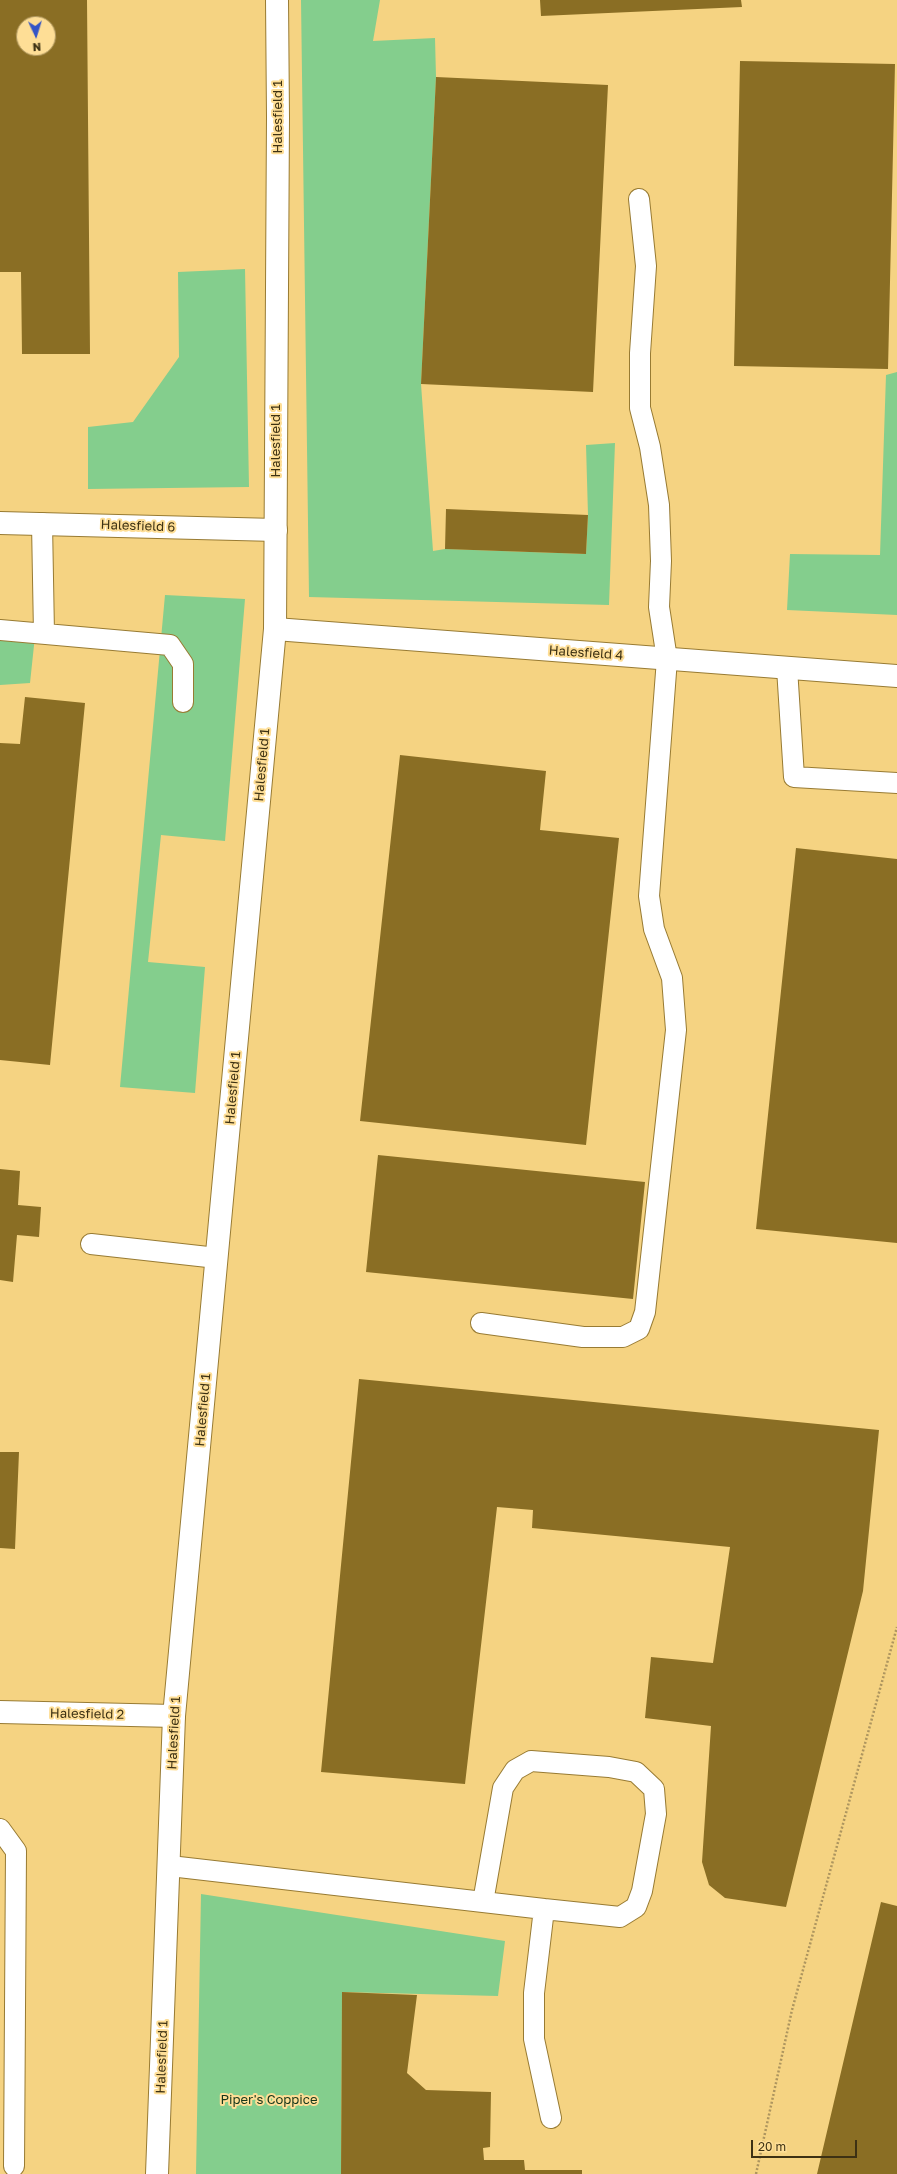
<!DOCTYPE html>
<html>
<head>
<meta charset="utf-8">
<style>
	body { margin:0 }
	#map { position:relative; width:897px; height:2174px; overflow:hidden; background:#fede96; font-family:"Golos Text",sans-serif }
	canvas { display:block }
	.north { position:absolute; left:16px; top:16px; width:40px; height:40px; box-sizing:border-box; background:#fede96; border:1px solid #b19962; border-radius:50%; rotate:176deg; font-size:11px; font-weight:700; line-height:16px; text-align:center; color:#3d3113 }
	.north::after { content:''; display:block; margin:auto; width:14px; height:18px; background:#3455c6; clip-path:polygon(50% 0,100% 100%,50% 72%,0 100%) }
	.scale { position:absolute; left:751px; top:2140px; width:106px; height:18px; box-sizing:border-box; border:2px solid #3d3113; border-top:0; padding-left:5px; font-size:12px; line-height:14px; white-space:nowrap; color:#3d3113; -webkit-text-stroke:3px #fede96; paint-order:stroke }
</style>
</head>
<body>
<div id="map">
<canvas width="897" height="2174"></canvas>
<div class="north">N</div>
<div class="scale">20 m</div>
</div>
<script>
const ctx = document.querySelector('canvas').getContext('2d');
ctx.lineJoin = 'round';
function fillPath(path, color) { ctx.fillStyle = color; ctx.fill(path, 'evenodd'); }
const shape = rows => new Path2D(rows.map(r => 'M' + r).join(''));
function strokePath(path, color, width, dash) { ctx.strokeStyle = color; ctx.lineWidth = width; ctx.lineCap = dash ? 'butt' : 'round'; ctx.setLineDash(dash || []); ctx.stroke(path); }
function write(font, color, halo, rows, align = 'center') {
  ctx.font = font + ' "Golos Text",sans-serif'; ctx.lineWidth = 4; ctx.setLineDash([]); ctx.textBaseline = 'middle'; ctx.strokeStyle = halo; ctx.fillStyle = color; for (const [text, x, y, turn = 0] of rows) {
    ctx.save(); ctx.translate(x, y); ctx.rotate((+turn || 0) * Math.PI / 180); ctx.textAlign = isNaN(turn) ? turn : align; if (halo) ctx.strokeText(text, 0, 0); ctx.fillText(text, 0, 0); ctx.restore();
  }
}
const built = shape([
	[0,0,897,0,897,2174,0,2174],
	[24,24,48,24,48,48,24,48]
]);
const green = shape([
	[301,0,380,0,373,41,435,38,436,77,421,384,433,551,445,549,586,554,588,515,586,445,615,443,609,605,309,597],
	[245,269,249,487,88,489,88,427,133,422,179,357,178,272],
	[897,372,897,615,787,610,790,554,880,555,886,375],
	[165,595,245,599,225,841,161,835,148,962,205,967,195,1093,120,1087],
	[0,631,35,636,30,683,0,685],
	[201,1894,505,1941,498,1996,342,1992,341,2174,196,2174]
]);
const building = shape([
	[0,0,87,0,90,354,22,354,21,272,0,272],
	[24,24,48,24,48,48,24,48],
	[540,0,741,0,742,7,541,16],
	[740,61,895,64,888,369,734,366],
	[436,77,608,85,593,392,421,384],
	[446,509,588,515,586,554,445,549],
	[25,697,85,703,50,1065,0,1060,0,743,20,744],
	[400,755,546,771,540,830,619,838,586,1145,360,1121],
	[796,848,897,859,897,1243,756,1229],
	[378,1155,645,1182,633,1299,366,1272],
	[0,1169,20,1171,18,1205,41,1207,39,1237,17,1235,13,1282,0,1280],
	[359,1379,879,1430,863,1591,786,1907,725,1898,709,1885,702,1862,711,1726,645,1718,651,1657,713,1663,730,1547,532,1528,533,1510,497,1507,465,1784,321,1772],
	[0,1452,19,1452,15,1549,0,1548],
	[881,1902,897,1906,897,2174,817,2174],
	[342,1992,417,1995,407,2073,426,2090,491,2092,490,2147,483,2148,484,2160,524,2160,525,2170,582,2170,582,2174,341,2174]
]);
const path = shape([
	[756,2174,792,2010,897,1627]
]);
const service = shape([
	[42,523,44,634],
	[0,630,170,645,183,664,183,702],
	[787,668,794,777,897,783],
	[91,1244,217,1258],
	[481,1323,583,1337,623,1337,639,1329,645,1312,676,1030,672,978,654,929,649,896,667,659,659,607,661,561,659,505,650,447,640,408,640,353,646,266,639,199],
	[0,1829,16,1851,14,2166],
	[170,1866,544,1909,620,1917,636,1907,642,1891,656,1814,654,1789,636,1772,609,1767,531,1761,515,1770,503,1788,483,1902],
	[544,1909,534,1993,534,2039,551,2118]
]);
const minor = shape([
	[0,523,276,530],
	[275,629,897,676],
	[0,1712,174,1716]
]);
const tertiary = shape([
	[157,2174,174,1716,275,629,278,117,277,0]
]);
const streetNames = [
	["Halesfield 1",278,117,-90],
	["Halesfield 1",276,441,-90],
	["Halesfield 6",138,526,2],
	["Halesfield 4",586,653,4],
	["Halesfield 1",262,765,-85],
	["Halesfield 1",233,1088,-85],
	["Halesfield 1",203,1410,-85],
	["Halesfield 2",87,1714,1],
	["Halesfield 1",174,1733,-87],
	["Halesfield 1",162,2057,-88]
];
const parkNames = [
	["Piper's Coppice",269,2100]
];
fillPath(built, '#f5d382');
fillPath(green, '#84ce8d');
fillPath(building, '#8a6e24');
strokePath(service, '#987b33', 22);
strokePath(minor, '#987b33', 24);
strokePath(tertiary, '#987b33', 24);
strokePath(path, '#ad955f', 2.5, [2, 2]);
strokePath(service, '#fff', 20);
strokePath(minor, '#fff', 22);
strokePath(tertiary, '#fff', 22);
write('13px', '#3d3113', '#fede96', streetNames);
write('13px', '#15361a', '#fede96', parkNames);
</script>
</body>
</html>
